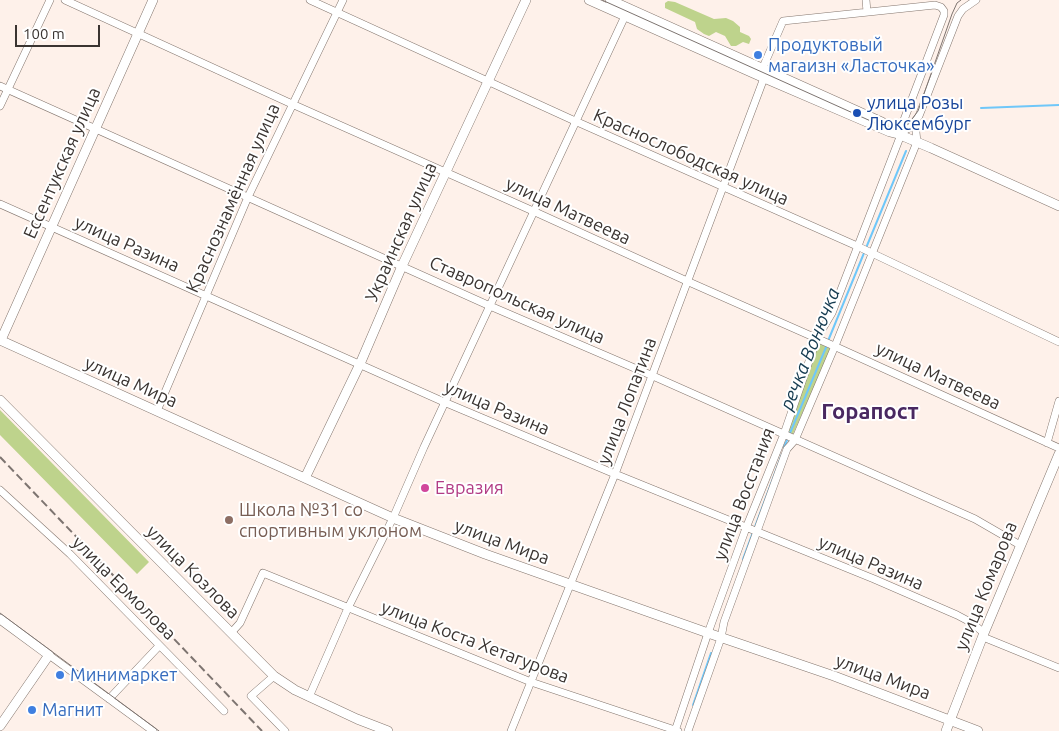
<!DOCTYPE html>
<html>
<head>
<meta charset="utf-8">
<style>
	body { margin:0 }
	#map { position:relative; width:1059px; height:731px; overflow:hidden; background:#fef1ea; font-family:Ubuntu,sans-serif }
	canvas { display:block }
	.scale { position:absolute; left:15px; top:25px; width:85px; height:22px; box-sizing:border-box; border:2px solid #3a3431; border-top:0; padding-left:6px; font-size:15px; line-height:18px; white-space:nowrap; color:#3a3431; -webkit-text-stroke:4px #fff; paint-order:stroke }
</style>
</head>
<body>
<div id="map">
<canvas width="1059" height="731"></canvas>
<div class="scale">100 m</div>
</div>
<script>
const ctx = document.querySelector('canvas').getContext('2d');
ctx.lineJoin = 'round';
function fillPath(path, color) { ctx.fillStyle = color; ctx.fill(path, 'evenodd'); }
const shape = rows => new Path2D(rows.map(r => 'M' + r).join(''));
function strokePath(path, color, width, dash) { ctx.strokeStyle = color; ctx.lineWidth = width; ctx.lineCap = dash ? 'butt' : 'round'; ctx.setLineDash(dash || []); ctx.stroke(path); }
function write(font, color, halo, rows, align = 'center') {
  ctx.font = font + ' Ubuntu,sans-serif'; ctx.lineWidth = 4; ctx.setLineDash([]); ctx.textBaseline = 'middle'; ctx.strokeStyle = halo; ctx.fillStyle = color; for (const [text, x, y, turn = 0] of rows) {
    ctx.save(); ctx.translate(x, y); ctx.rotate((+turn || 0) * Math.PI / 180); ctx.textAlign = isNaN(turn) ? turn : align; if (halo) ctx.strokeText(text, 0, 0); ctx.fillText(text, 0, 0); ctx.restore();
  }
}
const green = shape([
	[668,1,675,2,714,19,726,18,733,21,740,27,740,32,749,36,751,39,749,44,743,42,736,46,731,46,725,36,716,32,709,36,704,34,697,29,695,22,665,8,665,3],
	[818,343,831,349,793,434,787,432],
	[0,410,149,562,137,574,0,435]
]);
const stream = shape([
	[981,108,1059,105],
	[866,248,906,151],
	[828,341,864,253],
	[790,433,827,345],
	[784,447,788,438],
	[743,559,782,454],
	[693,705,711,653]
]);
const street = shape([
	[65,0,292,104,533,211,689,282,834,346,1059,448],
	[310,0,575,121,857,246,1059,342],
	[866,0,867,12],
	[0,86,490,306,653,376,975,519,1020,545],
	[0,106,50,0],
	[902,132,911,127,919,116,958,16,963,9,976,0],
	[0,204,444,402,615,474,874,579,957,615,972,623,984,633],
	[157,411,248,197,343,0],
	[1047,443,1059,401],
	[0,490,70,554,224,711],
	[231,633,240,623,263,573,531,682,678,731],
	[983,637,1059,668],
	[49,655,153,731],
	[274,676,251,696,285,731],
	[309,697,348,608,393,518,424,447,625,16],
	[109,699,159,646],
	[511,731,615,474,764,78],
	[675,731,708,633,746,528,784,434,817,338,832,313,902,132,902,125,944,15,944,11,941,7,935,5,783,21,761,72],
	[688,731,721,638,724,622,787,449,795,440,835,346,917,142,915,122]
]);
const secondary = shape([
	[589,0,764,78,890,132,898,134,931,148,1059,206],
	[610,0,882,122],
	[0,340,393,518,485,554,708,633,834,676,978,731],
	[1,340,153,0],
	[0,400,274,676,295,690,357,719,388,731],
	[305,478,360,364,402,266,526,0],
	[0,619,49,655,0,726],
	[946,731,984,633,1059,454]
]);
const tram = shape([
	[602,0,884,127,893,129,901,127,909,123,918,111,952,14,957,3,961,0],
	[0,613,159,731]
]);
const rail = shape([
	[0,457,262,731]
]);
const markers = [
	[758,55,5,"#3f7fe0"],
	[857,113,5,"#1a4fb4"],
	[425,488,5,"#d1479c"],
	[229,520,5,"#8d6e63"],
	[60,675,5,"#3f7fe0"],
	[32,710,5,"#3f7fe0"]
];
const shopNames = [
	["Продуктовый",768,45],
	["магаизн «Ласточка»",768,66],
	["Минимаркет",70,675],
	["Магнит",42,710]
];
const transitNames = [
	["улица Розы",867,103],
	["Люксембург",867,124]
];
const streetNames = [
	["Краснослободская улица",691,157,24],
	["Ессентукская улица",62,163,-66],
	["Краснознамённая улица",233,198,-66],
	["улица Матвеева",568,211,25],
	["Украинская улица",401,232,-66],
	["улица Разина",127,244,24],
	["Ставропольская улица",517,300,24],
	["улица Матвеева",938,376,25],
	["улица Мира",131,382,24],
	["улица Лопатина",627,401,-69],
	["улица Разина",497,408,23],
	["улица Восстания",744,494,-69],
	["улица Мира",502,542,20],
	["улица Разина",871,563,23],
	["улица Козлова",193,572,45],
	["улица Комарова",986,586,-68],
	["улица Ермолова",124,588,45],
	["улица Коста Хетагурова",475,642,21],
	["улица Мира",883,677,20]
];
const hotelNames = [
	["Евразия",435,488]
];
const educationNames = [
	["Школа №31 со",239,510],
	["спортивным уклоном",239,531]
];
const waterNames = [
	["речка Вонючка",810,349,-68]
];
const districtNames = [
	["Горапост",870,412]
];
fillPath(green, '#bed38c');
strokePath(stream, '#6fc7f9', 2);
strokePath(street, '#84766e', 8);
strokePath(secondary, '#84766e', 10);
strokePath(street, '#fff', 7);
strokePath(secondary, '#fff', 9);
strokePath(tram, '#7d7470', 1);
strokePath(rail, '#7d7470', 2, [8, 4]);
for (const [x, y, r, color] of markers) { const dot = new Path2D(); dot.arc(x, y, r, 0, 2 * Math.PI); ctx.fillStyle = color; ctx.fill(dot); strokePath(dot, '#fff', 2); }
write('18px', '#366cbe', '#fff', shopNames, 'left');
write('18px', '#164399', '#fff', transitNames, 'left');
write('18px', '#3a3431', '#fff', streetNames);
write('18px', '#b23c85', '#fff', hotelNames, 'left');
write('18px', '#785e54', '#fff', educationNames, 'left');
write('italic 19px', '#153b50', '#fff', waterNames);
write('bold 22px', '#492861', '#fff', districtNames);
</script>
</body>
</html>
